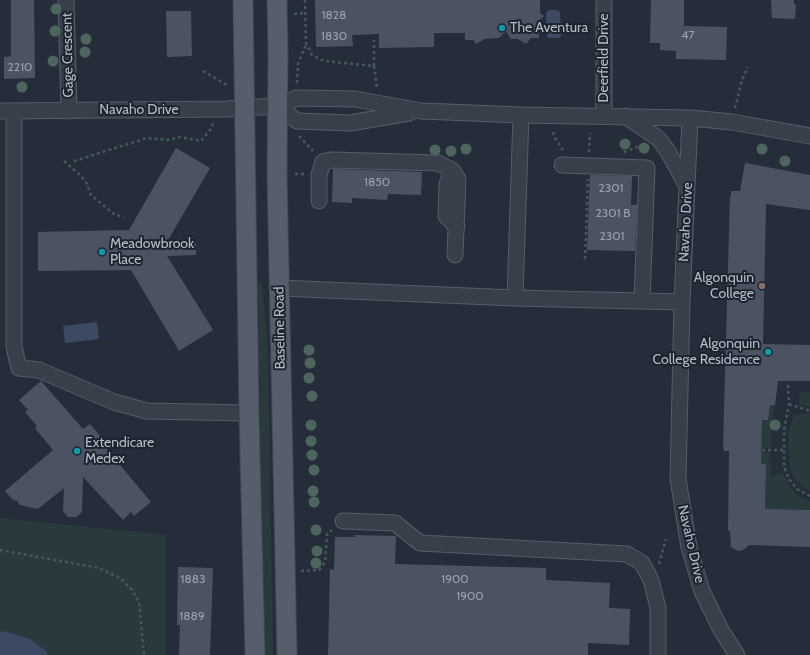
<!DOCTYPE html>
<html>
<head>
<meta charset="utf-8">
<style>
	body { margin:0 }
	canvas { display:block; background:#252d3a }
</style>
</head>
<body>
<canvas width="810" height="655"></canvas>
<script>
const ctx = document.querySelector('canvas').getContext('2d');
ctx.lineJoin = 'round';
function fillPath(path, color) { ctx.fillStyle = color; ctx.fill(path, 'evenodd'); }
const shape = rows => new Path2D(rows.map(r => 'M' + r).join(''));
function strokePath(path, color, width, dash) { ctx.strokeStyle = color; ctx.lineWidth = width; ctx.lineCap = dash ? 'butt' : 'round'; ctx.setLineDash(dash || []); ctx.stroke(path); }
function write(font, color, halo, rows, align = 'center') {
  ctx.font = font + ' Cabin,sans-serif'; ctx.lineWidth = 4; ctx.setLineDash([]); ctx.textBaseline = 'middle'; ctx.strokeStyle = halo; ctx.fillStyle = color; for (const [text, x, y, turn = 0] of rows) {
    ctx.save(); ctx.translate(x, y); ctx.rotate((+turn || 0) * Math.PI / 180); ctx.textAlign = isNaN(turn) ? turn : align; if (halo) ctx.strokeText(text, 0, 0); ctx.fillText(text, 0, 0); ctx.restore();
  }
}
const green = shape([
	[258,284,262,284,268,355,273,655,263,655],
	[800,392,810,392,810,407,799,404],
	[770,405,775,405,771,427,771,448,761,448,761,420,768,420],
	[805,413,810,414,810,491,805,489,797,481,792,473,789,460,789,431,791,424,794,415],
	[759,452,770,452,772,476,783,473,792,490,797,495,810,501,810,510,765,509,766,464,758,464],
	[0,518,166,535,166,655,0,655]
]);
const water = shape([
	[549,10,557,10,560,12,561,36,559,38,549,38,547,36,546,13],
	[97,322,99,339,65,343,63,326],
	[4,631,30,639,46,651,48,655,0,655,0,632]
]);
const building = shape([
	[11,0,34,0,35,78,4,79,4,57,11,56],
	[315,0,540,0,540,13,544,16,539,21,539,38,531,38,526,44,518,39,511,39,506,31,499,38,485,39,476,44,473,40,465,40,465,33,434,33,434,47,379,48,379,34,352,35,353,46,316,47],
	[651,0,684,0,684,26,727,27,726,60,676,59,676,51,660,50,660,43,650,43],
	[771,0,794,0,794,4,796,5,795,19,772,18],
	[166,11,191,11,192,56,167,57],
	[176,148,210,168,167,242,196,241,196,255,167,256,213,330,179,351,131,270,38,271,38,232,129,230],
	[745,163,810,175,810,210,766,204,763,344,810,345,810,381,778,381,775,405,770,405,768,420,762,420,761,464,766,464,765,509,810,510,810,547,749,545,743,550,738,551,731,547,730,531,728,531,729,451,724,451,723,446,730,196,731,196,731,191,740,191],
	[333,169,422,172,421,195,388,194,387,200,352,198,352,203,332,202],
	[590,175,632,176,631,205,637,205,635,251,587,250],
	[41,381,83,429,90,424,108,445,105,447,151,502,134,516,131,512,123,520,83,477,82,512,76,517,68,517,63,511,64,488,38,509,20,505,16,500,14,501,5,491,53,450,35,428,37,426,25,412,28,410,19,400],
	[355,535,396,536,395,564,546,568,546,580,610,583,609,608,630,609,629,645,588,643,588,655,328,655,330,569,334,570,335,537,355,537],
	[178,567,213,568,210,655,179,655,180,625,177,625]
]);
const path = shape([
	[305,0,306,43,312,55,324,61,374,66,377,88],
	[294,14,305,13],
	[374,66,374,40],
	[203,71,227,85],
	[297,83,298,64,306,44],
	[735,108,742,80,748,67],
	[553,132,555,138,563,150],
	[299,136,313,151],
	[589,152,590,133],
	[624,152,642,145],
	[64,161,80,175,86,182,91,195,114,214,124,217],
	[74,161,147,138,168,140,180,137,201,141,211,129,213,123],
	[295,174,304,174],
	[585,259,588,179],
	[788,385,789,404,784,430,784,467,789,479,797,489,810,496],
	[789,404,810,411],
	[762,450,784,450],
	[0,550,99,568,120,578,132,590,139,602,144,655],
	[659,564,666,539],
	[301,571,319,570,325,562,327,534,332,530]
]);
const minor = shape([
	[66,0,69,111],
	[604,0,604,115],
	[277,106,297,121,350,123,409,113],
	[0,111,227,109,277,106,297,98,355,99,421,111,521,115,690,118,732,122,810,136],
	[14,111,14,347,19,368,39,370,114,402,147,411,249,413],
	[625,116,659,139,667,150,687,186],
	[690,118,682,302,678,479,689,547,702,591,721,630,737,655],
	[562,165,647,168,642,301],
	[452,170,447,184,446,216,457,227],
	[319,201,319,175,323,162,331,160,438,163,452,170,458,179,455,255],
	[279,288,515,298,682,302],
	[515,298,521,115],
	[343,521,395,523,420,543,627,554,642,563,651,580,658,608,658,655]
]);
const major = shape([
	[243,0,249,413,255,655],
	[277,0,278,56,277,175,287,655]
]);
const trees = [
	[56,9],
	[55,31],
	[86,39],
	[85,52],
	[53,61],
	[22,87],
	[625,144],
	[644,148],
	[466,149],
	[762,149],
	[435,150],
	[451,151],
	[785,161],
	[309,350],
	[310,363],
	[309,378],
	[312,396],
	[311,425],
	[775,425],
	[311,441],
	[312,455],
	[314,470],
	[313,491],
	[314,502],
	[316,530],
	[317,551],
	[316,563]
];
const markers = [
	[502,28,4,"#0f9aa8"],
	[102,252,4,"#0f9aa8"],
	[762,286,4,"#8d6e63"],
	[768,352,4,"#0f9aa8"],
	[77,451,4,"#0f9aa8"]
];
const numberNames = [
	["1828",334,15],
	["47",688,35],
	["1830",334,36],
	["2210",20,67],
	["1850",377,182],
	["2301",611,188],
	["2301 B",613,213],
	["2301",612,236],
	["1883",193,579],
	["1900",455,579],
	["1900",470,596],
	["1889",192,616]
];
const poiNames = [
	["The Aventura",510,28],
	["Meadowbrook",110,244],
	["Place",110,260],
	["Algonquin",754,278,"right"],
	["College",754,294,"right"],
	["Algonquin",760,344,"right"],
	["College Residence",760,360,"right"],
	["Extendicare",85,443],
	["Medex",85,459]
];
const streetNames = [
	["Gage Crescent",68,55,-91],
	["Deerfield Drive",604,58,-90],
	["Navaho Drive",139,110],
	["Navaho Drive",686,222,-87],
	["Baseline Road",280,328,-91],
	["Navaho Drive",691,544,77]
];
fillPath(green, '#283a3c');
fillPath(water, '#3b4962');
fillPath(building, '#4b5363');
strokePath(minor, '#565d69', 17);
strokePath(major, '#414854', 21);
strokePath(path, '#46575b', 2.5, [3, 3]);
strokePath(minor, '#383f4b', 15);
strokePath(major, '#565e6b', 19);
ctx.fillStyle = '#4d665d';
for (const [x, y] of trees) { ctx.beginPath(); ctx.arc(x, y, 5.5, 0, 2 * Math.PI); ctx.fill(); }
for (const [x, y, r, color] of markers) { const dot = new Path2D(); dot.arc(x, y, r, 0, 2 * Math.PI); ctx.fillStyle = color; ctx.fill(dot); strokePath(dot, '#1d2430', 1.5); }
write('12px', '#9aa0ad', null, numberNames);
write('14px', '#b4bac6', '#1d2430', poiNames, 'left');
write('14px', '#b4bac6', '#1d2430', streetNames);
</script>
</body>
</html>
